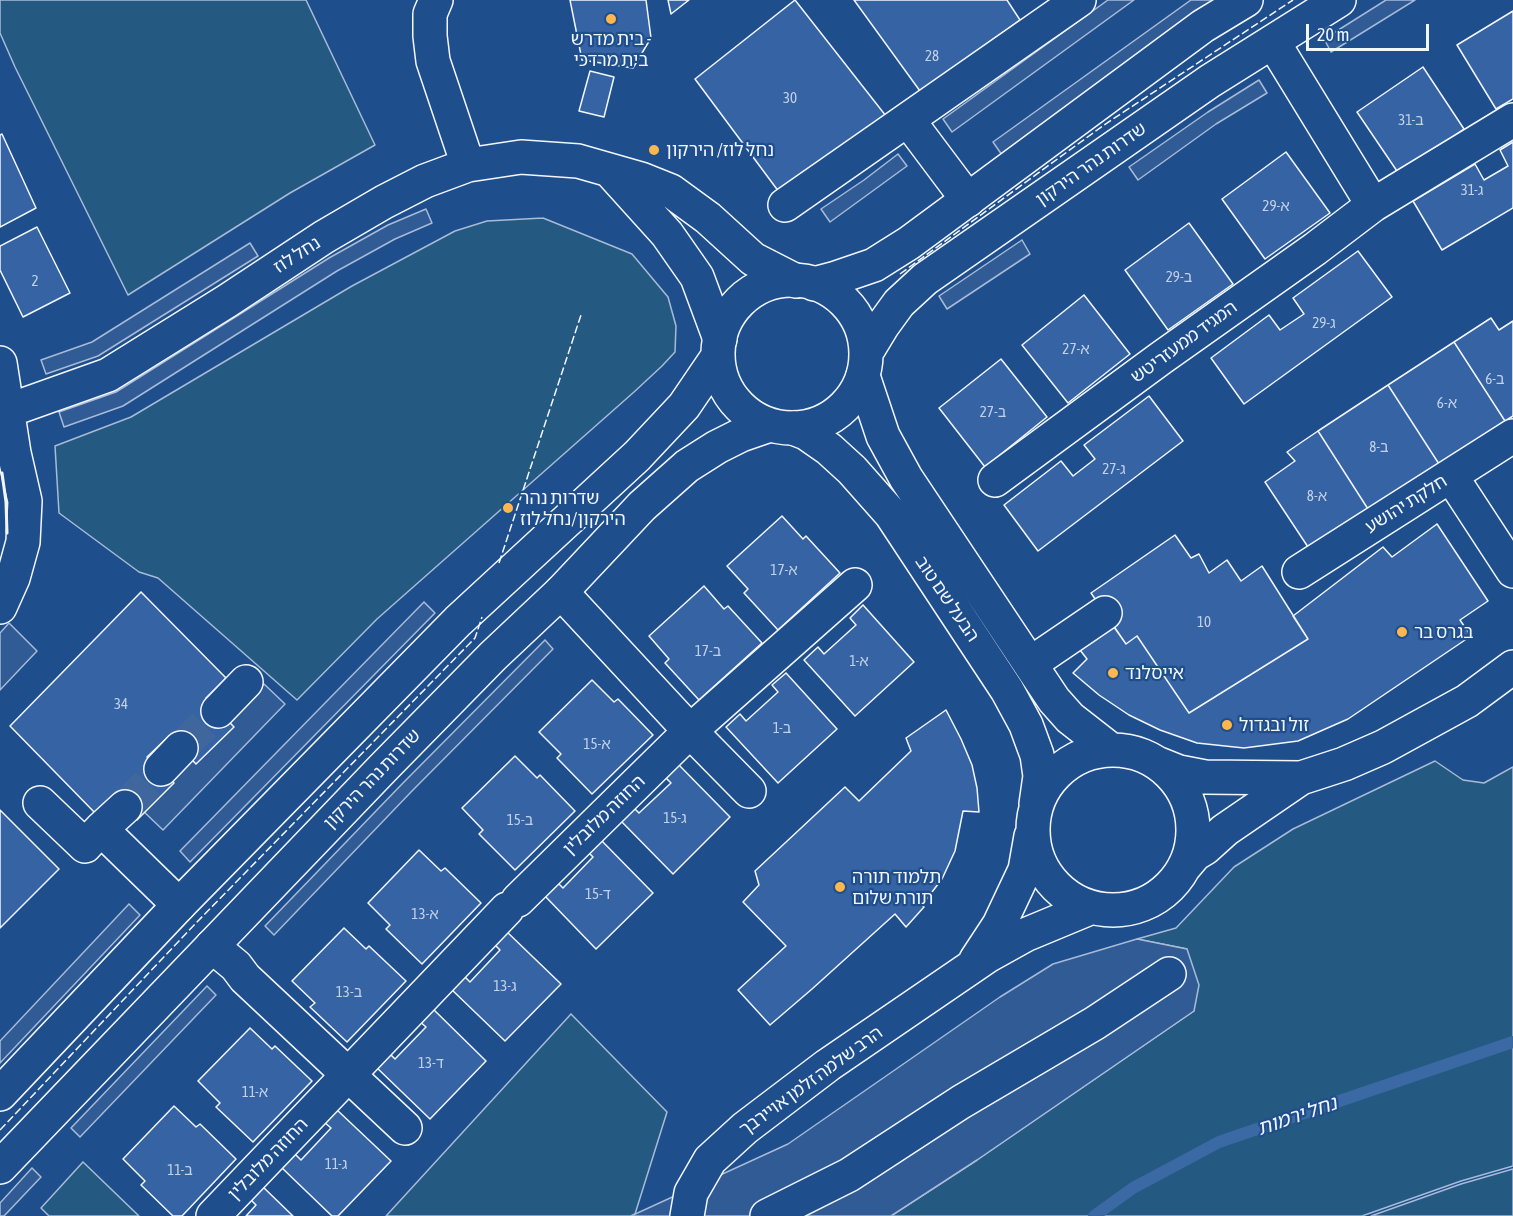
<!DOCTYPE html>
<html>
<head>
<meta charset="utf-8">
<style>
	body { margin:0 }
	#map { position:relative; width:1513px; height:1216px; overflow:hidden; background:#1f4e8c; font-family:"Asap Condensed",sans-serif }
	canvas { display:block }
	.scale { position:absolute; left:1306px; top:24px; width:123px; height:27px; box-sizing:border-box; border:3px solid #f2f6ff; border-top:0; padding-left:8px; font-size:18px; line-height:21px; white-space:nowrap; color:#f2f6ff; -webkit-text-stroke:4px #1f4e8c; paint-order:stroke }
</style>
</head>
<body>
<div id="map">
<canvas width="1513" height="1216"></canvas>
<div class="scale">20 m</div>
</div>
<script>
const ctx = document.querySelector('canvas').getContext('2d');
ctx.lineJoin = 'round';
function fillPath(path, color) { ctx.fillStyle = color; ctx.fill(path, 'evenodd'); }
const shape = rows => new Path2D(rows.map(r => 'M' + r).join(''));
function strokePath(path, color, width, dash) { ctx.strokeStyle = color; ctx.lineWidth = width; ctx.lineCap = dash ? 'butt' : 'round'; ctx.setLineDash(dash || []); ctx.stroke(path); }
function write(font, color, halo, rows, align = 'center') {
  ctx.font = font + ' "Asap Condensed","Noto Sans Hebrew",sans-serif'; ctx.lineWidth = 4.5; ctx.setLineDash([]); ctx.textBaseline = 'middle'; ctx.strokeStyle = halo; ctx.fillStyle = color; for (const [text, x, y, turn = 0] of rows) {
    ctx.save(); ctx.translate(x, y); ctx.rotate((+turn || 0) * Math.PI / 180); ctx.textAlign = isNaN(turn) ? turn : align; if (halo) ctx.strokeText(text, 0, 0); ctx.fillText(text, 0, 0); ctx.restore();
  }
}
const green = shape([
	[0,0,306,0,375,145,290,193,128,295,15,67,0,33,0,0],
	[543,218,632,254,668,297,676,326,675,352,662,366,634,392,377,619,297,700,158,578,139,572,59,513,55,446,131,417,352,286,455,231,487,221,543,218],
	[1435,761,1463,780,1484,783,1513,767,1513,1166,1461,1181,1362,1216,891,1216,977,1160,1194,1011,1187,949,1137,939,1176,928,1234,867,1293,829,1435,761],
	[571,1014,667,1112,635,1214,631,1216,386,1216,571,1014],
	[83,1162,139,1216,49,1216,41,1208,83,1162],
	[1513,1169,1513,1216,1371,1216,1461,1184,1513,1169]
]);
const parking = shape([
	[1108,0,1134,0,952,132,943,119,1108,0],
	[1191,0,1218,0,1002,155,993,142,1191,0],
	[1386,0,1415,0,1331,52,1324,39,1386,0],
	[1259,80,1267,93,1216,124,1138,180,1129,167,1208,112,1259,80],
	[898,154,907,166,830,222,821,209,864,180,898,154],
	[426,209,432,223,395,239,337,271,123,406,64,427,59,412,116,392,329,258,388,225,426,209],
	[1022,240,1030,254,947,309,939,296,1022,240],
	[250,243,258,256,98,356,46,374,41,360,92,342,250,243],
	[424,602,435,613,190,862,180,851,424,602],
	[9,623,37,651,0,690,0,633,9,623],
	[545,640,553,649,411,792,274,935,265,926,402,784,545,640],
	[264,684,285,704,163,830,142,810,264,684],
	[129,904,140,915,0,1063,0,1041,129,904],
	[1137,939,1187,949,1199,985,1194,1011,977,1160,891,1216,631,1216,788,1144,1000,997,1053,964,1137,939],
	[207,986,216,995,80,1137,71,1128,207,986],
	[32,1168,41,1177,4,1216,0,1216,0,1203,32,1168]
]);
const stream = shape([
	[1094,1216,1133,1188,1219,1142,1513,1042]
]);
const building = shape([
	[570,0,646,0,651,38,633,68,582,60,570,0],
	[668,0,689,0,671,14,668,0],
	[795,0,886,116,779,192,695,79,795,0],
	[854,0,1007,0,1020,20,920,91,854,0],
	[1513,11,1513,99,1496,109,1457,45,1513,11],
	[1423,67,1464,129,1399,174,1357,112,1423,67],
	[590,71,614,77,604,117,579,111,590,71],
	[2,134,36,208,0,227,0,135,2,134],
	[1513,142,1513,208,1442,250,1413,201,1475,164,1484,180,1508,166,1500,150,1513,142],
	[1286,152,1330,213,1265,259,1222,199,1286,152],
	[1189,223,1233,284,1168,330,1125,270,1189,223],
	[37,227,70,293,23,317,0,270,0,246,37,227],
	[1358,251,1392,297,1244,404,1211,358,1269,315,1280,330,1304,314,1293,298,1358,251],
	[1084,295,1130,354,1068,403,1022,345,1084,295],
	[1491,318,1499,330,1513,321,1513,416,1505,421,1454,342,1491,318],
	[1454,342,1505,421,1439,464,1388,385,1454,342],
	[1001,359,1047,417,985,467,939,408,1001,359],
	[1388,385,1439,464,1368,509,1318,431,1388,385],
	[1149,396,1183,441,1038,551,1004,505,1061,461,1073,476,1095,459,1084,445,1149,396],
	[1318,431,1368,509,1308,547,1265,482,1295,461,1287,452,1318,431],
	[782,516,803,539,806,536,840,573,778,630,744,593,748,589,727,566,782,516],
	[1437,524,1488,601,1460,620,1471,636,1348,719,1298,741,1244,748,1197,743,1160,730,1129,715,1099,695,1073,673,1087,659,1080,650,1114,627,1126,644,1137,636,1189,713,1308,639,1293,616,1383,547,1392,557,1437,524],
	[1175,535,1191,558,1199,554,1209,573,1227,560,1241,581,1262,566,1308,639,1189,713,1137,636,1126,644,1091,593,1175,535],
	[704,586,724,609,728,606,762,643,699,700,665,663,669,659,649,636,704,586],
	[141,592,226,678,206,698,234,727,196,764,169,736,147,757,174,783,137,820,116,798,99,817,10,726,141,592],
	[863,605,914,662,855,716,804,660,818,647,824,654,856,625,850,618,863,605],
	[786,673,837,729,778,783,726,727,740,714,746,721,778,692,772,685,786,673],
	[592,680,614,702,618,699,653,735,592,794,557,758,561,754,539,732,592,680],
	[946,710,961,739,972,765,977,788,979,812,963,811,955,851,942,879,922,905,924,907,906,927,895,914,812,989,770,1025,738,990,786,946,743,902,759,885,755,871,845,787,859,801,911,751,906,738,946,710],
	[515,756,537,778,540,775,575,811,515,870,479,834,483,830,462,808,515,756],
	[677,763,730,817,673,874,619,819,632,806,639,813,671,783,664,776,677,763],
	[0,810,59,869,0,928,0,810],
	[600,839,653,893,596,949,543,894,556,881,563,888,593,857,587,851,600,839],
	[419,850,441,871,445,868,481,903,422,964,386,929,390,925,368,903,419,850],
	[344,928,366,949,369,946,406,981,347,1042,310,1007,315,1003,292,981,344,928],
	[506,931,561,984,505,1041,450,988,463,975,470,982,500,950,494,944,506,931],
	[432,1008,486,1061,430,1119,375,1066,388,1052,395,1059,426,1027,419,1021,432,1008],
	[250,1028,272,1049,275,1046,312,1081,253,1142,216,1107,220,1103,198,1081,250,1028],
	[174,1106,196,1127,200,1124,236,1159,182,1216,173,1216,141,1185,145,1181,123,1159,174,1106],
	[336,1109,391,1161,338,1216,332,1216,281,1167,294,1153,301,1160,331,1128,324,1122,336,1109],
	[262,1186,293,1216,246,1216,256,1205,250,1199,262,1186]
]);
const minorTunnel = shape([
	[181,748,218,711],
	[125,807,161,769]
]);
const minor = shape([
	[436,0,430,14,430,36,433,61,468,165],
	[1273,42,1373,205],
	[908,120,968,200],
	[611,172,667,234,697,277,720,339],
	[785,205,1079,0],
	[0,363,14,453,25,501,23,542,13,578,0,607],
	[863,376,883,436,906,478,1054,700,1070,718,1111,750],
	[0,411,7,411,108,375,227,301,324,237,384,202,425,181,468,165,521,157,578,161,641,179,671,191,708,218,753,259,796,281],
	[793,428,806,433,829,449,852,470,891,514,1007,690,1026,725,1037,755,1040,776,1036,804],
	[1451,476,1513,571],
	[995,480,1161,358,1315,249,1373,205,1513,120],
	[1299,572,1513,436],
	[561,592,690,731,749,791],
	[1030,664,1105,613],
	[218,711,246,682],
	'1033 830a80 80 0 1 1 160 0a80 80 0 1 1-160 0Z',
	[1159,764,1179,772,1205,777,1301,778,1344,764,1383,747,1467,701,1513,667],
	[161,769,181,748],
	[40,803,85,846,101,829,179,905],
	[101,829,125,807],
	[1184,867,1195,854,1205,848,1225,830,1301,778],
	[518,900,690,731,855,585],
	[212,946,236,966,245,978,405,1128],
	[976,960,999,925,1025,870,1031,836],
	[213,1216,507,909],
	[687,1216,691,1193,710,1160,745,1128,828,1065,989,955,1025,935,1090,908],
	[767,1216,849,1175,961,1102,1095,1023,1169,974]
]);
const major = shape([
	'718 354a74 74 0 1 1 148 0a74 74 0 1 1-148 0Z',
	[814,284,833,279,874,265,909,243,1203,26,1246,0],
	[866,353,883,325,899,303,925,279,1210,81,1339,0],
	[0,1094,179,905,458,621,637,456,684,406,718,356],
	[0,1167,384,767,493,656,561,592,642,506,687,466,717,447,741,435,770,425]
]);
const fence = shape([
	[900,274,1104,125,1293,0],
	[499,563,581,315],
	[0,1130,197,922,475,638,482,617]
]);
const wall = shape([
	[2,473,6,502,7,533]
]);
const markers = [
	[611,19,6,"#ffb74d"],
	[654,150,6,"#ffb74d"],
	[508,508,6,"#ffb74d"],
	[1402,632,6,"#ffb74d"],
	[1113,673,6,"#ffb74d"],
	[1227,725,6,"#ffb74d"],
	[840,887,6,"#ffb74d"]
];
const numberNames = [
	["28",932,56],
	["30",790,98],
	["31-ב",1411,120],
	["31-ג",1472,190],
	["29-א",1276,206],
	["29-ב",1179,277],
	["2",35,281],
	["29-ג",1324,323],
	["27-א",1076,349],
	["6-ב",1495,379],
	["6-א",1447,403],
	["27-ב",993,412],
	["8-ב",1379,447],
	["27-ג",1114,469],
	["8-א",1317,496],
	["17-א",784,570],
	["10",1204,622],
	["17-ב",708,651],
	["1-א",859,661],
	["34",121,704],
	["1-ב",782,728],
	["15-א",597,744],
	["15-ג",675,818],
	["15-ב",520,820],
	["15-ד",598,894],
	["13-א",425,914],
	["13-ג",505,986],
	["13-ב",349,992],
	["13-ד",431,1063],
	["11-א",255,1092],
	["11-ג",336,1164],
	["11-ב",180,1170]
];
const poiNames = [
	["בית מדרש -",611,39,"center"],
	["בית מרדכי",611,60,"center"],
	["נחל לוז/ הירקון",666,150],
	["שדרות נהר",520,498],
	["הירקון/נחל לוז",520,519],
	["בגרס בר",1414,632],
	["אייסלנד",1125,673],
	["זול ובגדול",1239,725],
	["תלמוד תורה",852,877],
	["תורת שלום",852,898]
];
const streetNames = [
	["שדרות נהר הירקון",1091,164,-35],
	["נחל לוז",297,255,-33],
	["המגיד ממעזריטש",1184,342,-36],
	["חלקת יהושע",1406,504,-32],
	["הבעל שם טוב",947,599,56],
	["שדרות נהר הירקון",372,779,-46],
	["החוזה מלובלין",604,815,-44],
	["הרב שלמה זלמן אויירבך",811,1081,-36],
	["החוזה מלובלין",268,1159,-46]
];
const waterNames = [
	["נחל ירמות",1297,1116,-19]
];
fillPath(green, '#245a82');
strokePath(green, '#a8bbd7', 1.5);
fillPath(parking, '#305b95');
strokePath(parking, '#a8bbd7', 1.5);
strokePath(stream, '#3b69a3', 12);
fillPath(building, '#3563a3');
strokePath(building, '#f2f6ff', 1.5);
strokePath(minorTunnel, '#3f679d', 33, [33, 16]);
strokePath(minor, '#f2f6ff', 36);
strokePath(major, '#f2f6ff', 36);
strokePath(minor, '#1f4e8c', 33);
strokePath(major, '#1f4e8c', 33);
strokePath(fence, '#f2f6ff', 1.5, [8, 3]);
strokePath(wall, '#f2f6ff', 3);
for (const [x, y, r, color] of markers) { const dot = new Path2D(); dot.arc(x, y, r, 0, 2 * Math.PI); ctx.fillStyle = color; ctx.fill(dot); strokePath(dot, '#1f4e8c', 2); }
write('15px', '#c3d1e8', null, numberNames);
write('18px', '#f2f6ff', '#1f4e8c', poiNames, 'left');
write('18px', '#f2f6ff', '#1f4e8c', streetNames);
write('italic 20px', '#f2f6ff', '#1f4e8c', waterNames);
</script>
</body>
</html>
